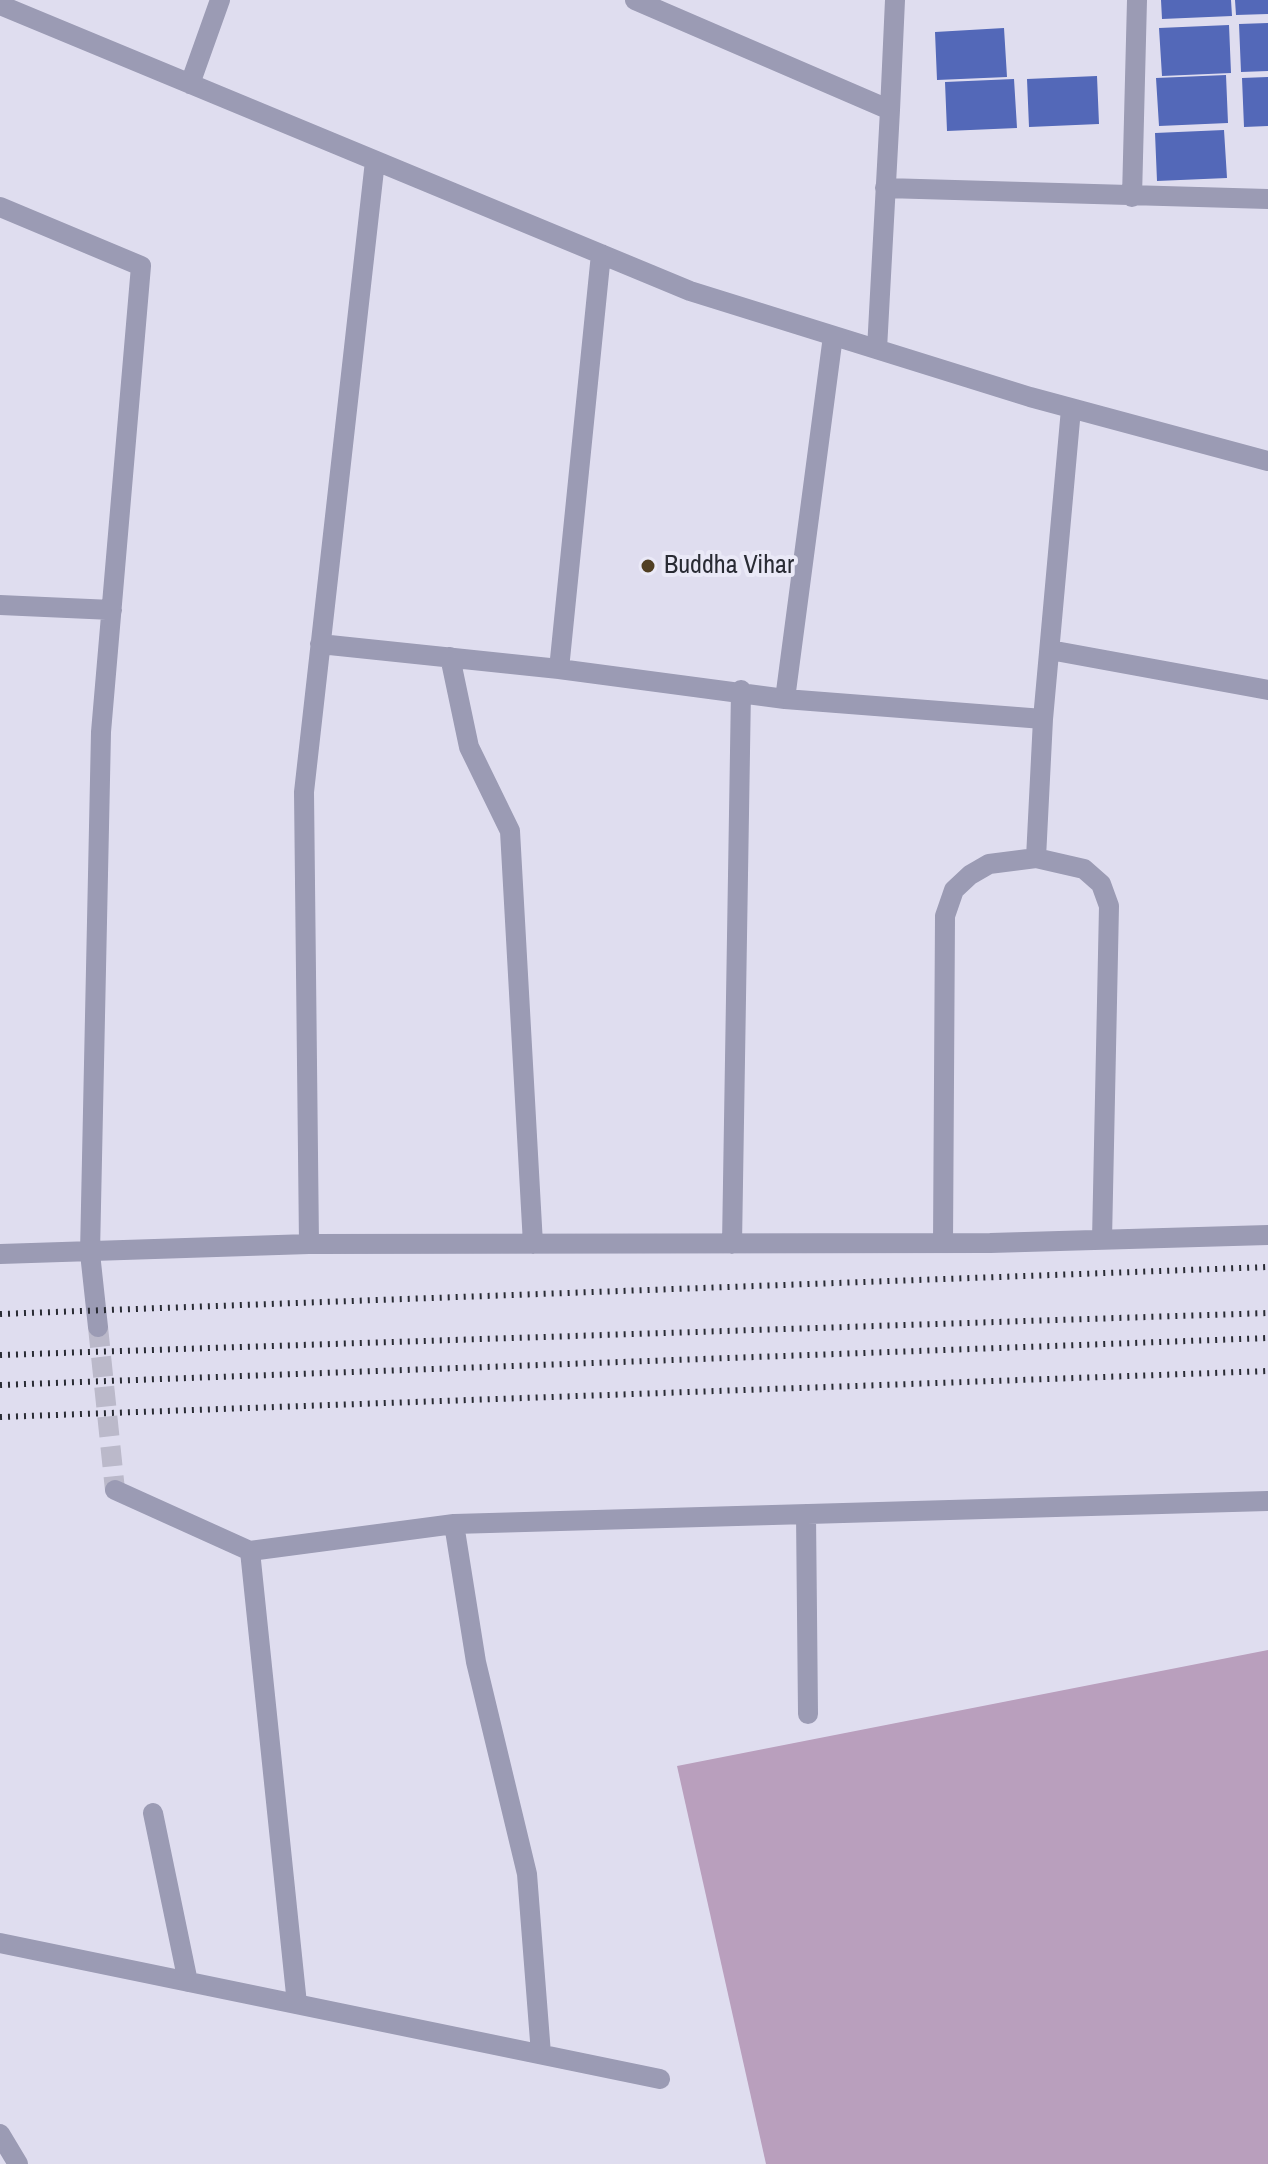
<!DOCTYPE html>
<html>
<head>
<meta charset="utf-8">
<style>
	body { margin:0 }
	canvas { display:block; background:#dfddef }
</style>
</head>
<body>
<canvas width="1268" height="2164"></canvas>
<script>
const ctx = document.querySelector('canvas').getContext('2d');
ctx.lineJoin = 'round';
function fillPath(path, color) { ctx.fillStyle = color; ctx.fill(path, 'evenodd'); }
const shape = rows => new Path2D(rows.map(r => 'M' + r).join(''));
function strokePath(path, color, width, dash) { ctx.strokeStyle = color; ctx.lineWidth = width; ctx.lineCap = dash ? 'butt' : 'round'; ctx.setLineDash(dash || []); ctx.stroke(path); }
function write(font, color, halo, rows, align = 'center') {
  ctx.font = font + ' "Archivo Narrow",sans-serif'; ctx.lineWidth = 8; ctx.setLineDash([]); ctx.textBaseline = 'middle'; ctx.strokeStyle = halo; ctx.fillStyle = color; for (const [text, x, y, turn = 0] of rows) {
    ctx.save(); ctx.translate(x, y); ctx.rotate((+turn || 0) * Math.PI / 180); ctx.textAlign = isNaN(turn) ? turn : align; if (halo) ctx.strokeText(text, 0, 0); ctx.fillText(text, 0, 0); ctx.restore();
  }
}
const green = shape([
	[1268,1650,1268,2164,766,2164,677,1766]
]);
const building = shape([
	[1161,0,1231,0,1232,16,1162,19],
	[1235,0,1268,0,1268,14,1236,15],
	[1268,23,1268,71,1241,72,1239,24],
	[1229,25,1231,73,1162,76,1159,28],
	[1004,28,1007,77,937,80,935,32],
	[1226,75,1228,123,1159,126,1156,78],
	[1097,76,1099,124,1029,127,1027,79],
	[1268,77,1268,126,1244,127,1242,78],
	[1014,79,1017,128,947,131,945,82],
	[1224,130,1227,178,1157,181,1155,133]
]);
const minorTunnel = shape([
	[98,1327,115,1490]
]);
const minor = shape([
	[635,0,890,110,877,349],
	[0,5,690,291,1030,397,1268,461],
	[190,84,220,0],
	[890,110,895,0],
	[885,188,1268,199],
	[1132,197,1137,0],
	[0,207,141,266,101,732,90,1253,98,1327],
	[0,605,112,610],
	[320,644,559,669,785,699,1043,719,1071,409],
	[1050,650,1268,690],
	[450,657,469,747,510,831,533,1244],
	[559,669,601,254],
	[785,699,833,336],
	[1036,858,1084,869,1101,884,1109,906,1102,1240],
	[943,1243,945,916,954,890,970,875,989,864,1036,858,1043,719],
	[309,1244,990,1243,1268,1235],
	[732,1244,741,690],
	[0,1254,309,1244,304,792,375,161],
	[115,1490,250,1551],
	[806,1514,808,1714],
	[454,1524,1268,1501],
	[153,1813,188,1982],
	[0,1943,660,2079],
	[297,2004,250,1551,454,1524,476,1662,527,1874,541,2054],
	[0,2134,18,2164]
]);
const rail = shape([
	[0,1314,1268,1267],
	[0,1355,1268,1313],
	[0,1385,1268,1338],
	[0,1417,1268,1371]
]);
const markers = [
	[648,566,8,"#513f23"]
];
const poiNames = [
	["Buddha Vihar",664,566]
];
fillPath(green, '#b99fbd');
fillPath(building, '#5368b8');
strokePath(minorTunnel, '#bbb9ca', 20, [20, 10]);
strokePath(minor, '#9b9bb4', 20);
strokePath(rail, '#292b34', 6, [2, 6]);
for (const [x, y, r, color] of markers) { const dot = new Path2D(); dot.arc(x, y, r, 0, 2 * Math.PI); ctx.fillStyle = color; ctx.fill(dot); strokePath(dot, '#eae9f7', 3); }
write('26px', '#292b34', '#eae9f7', poiNames, 'left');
</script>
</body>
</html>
